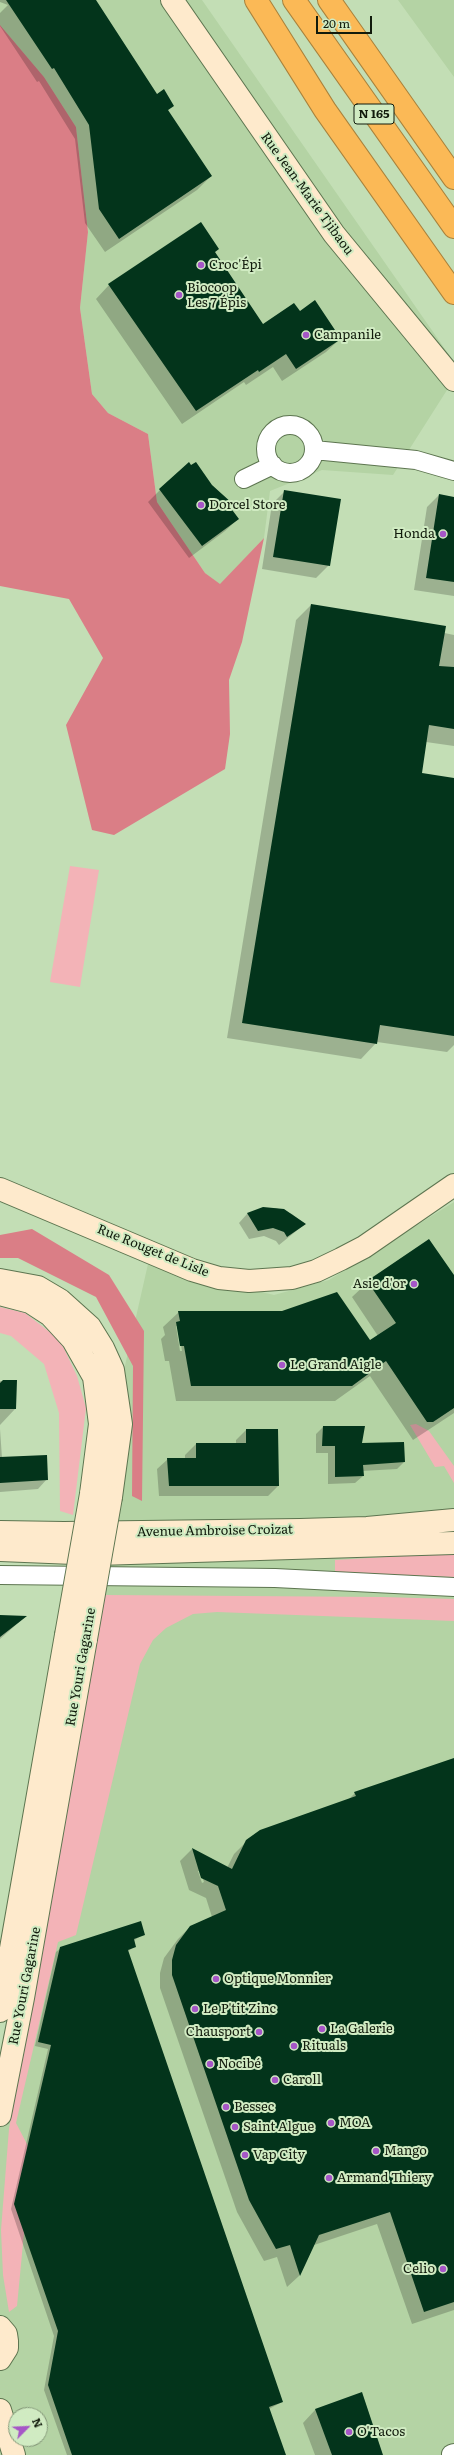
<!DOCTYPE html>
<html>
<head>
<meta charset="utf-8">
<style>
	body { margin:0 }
	#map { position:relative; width:454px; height:2455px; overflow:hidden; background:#c3deb5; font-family:Literata,serif }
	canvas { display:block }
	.north { position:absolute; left:8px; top:2407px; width:40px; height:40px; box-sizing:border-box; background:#d0ebc2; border:1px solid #849879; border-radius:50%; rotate:66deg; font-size:11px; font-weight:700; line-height:16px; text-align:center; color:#111b0c }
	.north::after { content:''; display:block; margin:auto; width:14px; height:18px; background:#a656c7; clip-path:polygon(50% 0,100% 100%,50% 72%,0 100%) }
	.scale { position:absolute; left:316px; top:16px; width:56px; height:18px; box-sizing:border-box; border:2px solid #111b0c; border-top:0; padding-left:5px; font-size:12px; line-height:14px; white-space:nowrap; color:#111b0c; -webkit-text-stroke:3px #d0ebc2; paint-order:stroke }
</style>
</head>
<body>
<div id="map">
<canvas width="454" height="2455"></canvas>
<div class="north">N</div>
<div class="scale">20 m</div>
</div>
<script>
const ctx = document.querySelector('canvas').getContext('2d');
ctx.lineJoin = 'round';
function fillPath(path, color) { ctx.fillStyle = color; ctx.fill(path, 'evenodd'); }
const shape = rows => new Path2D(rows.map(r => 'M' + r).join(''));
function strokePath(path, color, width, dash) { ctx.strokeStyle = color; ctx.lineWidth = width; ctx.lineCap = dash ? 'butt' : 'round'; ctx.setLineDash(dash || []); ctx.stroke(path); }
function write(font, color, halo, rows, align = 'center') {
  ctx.font = font + ' Literata,serif'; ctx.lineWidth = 4; ctx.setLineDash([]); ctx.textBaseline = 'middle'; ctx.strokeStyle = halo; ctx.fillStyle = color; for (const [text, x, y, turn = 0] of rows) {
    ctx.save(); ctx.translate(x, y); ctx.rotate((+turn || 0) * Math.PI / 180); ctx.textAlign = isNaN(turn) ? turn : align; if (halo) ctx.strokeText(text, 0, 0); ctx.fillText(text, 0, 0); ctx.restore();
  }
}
const built = shape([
	[0,0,202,0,454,362,454,379,393,475,322,470,270,491,264,538,220,585,205,573,157,502,148,434,108,413,92,394,80,308,88,232,76,127,44,77,0,25],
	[398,0,454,0,454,77],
	[454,1202,454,2455,0,2455,0,2112,119,1392,148,1264,274,1295,329,1280],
	[16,2415,40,2415,40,2439,16,2439]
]);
const green = shape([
	[70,866,99,870,80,987,50,982],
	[0,1307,25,1313,60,1340,77,1376,86,1408,73,1515,60,1511,59,1413,44,1364,11,1336,0,1333],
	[416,1424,429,1431,454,1466,454,1483,444,1466,435,1467,410,1425],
	[454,1553,454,1577,335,1573,335,1560],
	[105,1595,382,1597,454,1599,454,1621,217,1612,193,1614,166,1628,153,1640,140,1664,76,1935,58,1942,16,2123,28,2146,24,2233,17,2306,9,2312,3,2275,1,2230,9,2129]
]);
const forest = shape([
	[0,25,44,77,76,127,88,232,80,308,92,394,108,413,148,434,157,502,205,573,220,584,264,538,242,642,229,680,230,734,225,769,114,835,92,830,66,725,103,658,69,599,0,586],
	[32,1229,109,1275,144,1331,142,1501,132,1496,133,1366,96,1297,18,1258,0,1258,0,1235]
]);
const shadow = shape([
	[0,0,95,0,156,95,173,106,167,111,211,176,197,190,105,252,85,223,75,139,39,81,37,82,0,26,0,13,8,5,0,2],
	[214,253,262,326,299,312,340,339,326,352,282,381,273,367,246,385,244,382,182,424,96,299,109,285],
	[211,485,238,519,225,531,189,558,148,502,160,490],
	[285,491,329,565,316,578,262,569,272,504],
	[439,495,454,498,454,596,414,590,427,507],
	[311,605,454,635,454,746,426,742,421,774,454,780,454,1045,447,1052,377,1042,361,1059,227,1038,296,620],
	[263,1208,276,1208,292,1214,305,1224,279,1245,276,1241,264,1236,249,1239,239,1223,247,1214],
	[454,1278,454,1413,413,1440,370,1376,335,1401,176,1401,169,1361,165,1361,161,1339,165,1335,163,1327,179,1312,369,1342,378,1336,352,1297,368,1282],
	[176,1326,178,1326,182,1351,180,1351],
	[0,1381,16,1381,15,1409,0,1425],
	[323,1427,361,1444,404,1462,397,1469,362,1471,363,1476,355,1483,328,1484,328,1453,316,1453,316,1434],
	[0,1429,2,1458,47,1479,38,1489,0,1492],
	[246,1430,278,1486,268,1496,159,1496,157,1469,168,1459,185,1459,185,1455,196,1444,236,1444,236,1440],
	[0,1616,25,1617,0,1639],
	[454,1764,454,2310,412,2324,377,2224,314,2245,299,2276,287,2287,277,2257,264,2261,237,2212,160,1988,160,1973,164,1958,178,1939,191,1926,212,1917,206,1898,189,1890,180,1861,192,1849,227,1868,234,1854,247,1841,348,1800,355,1793],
	[198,1871,200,1871,204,1882,202,1883],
	[144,1934,133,1941,135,1946,127,1952,282,2402,269,2409,285,2455,67,2455,44,2390,54,2336,11,2209,48,2049,35,2046,56,1952,61,1948],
	[361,2394,382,2455,315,2455,303,2423,315,2410]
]);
const building = shape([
	[6,0,96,0,157,94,164,89,174,106,168,110,212,176,119,239,99,209,89,125,54,68,52,69],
	[201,222,219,249,215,252,263,324,294,303,300,311,315,300,341,339,296,369,286,354,259,372,258,370,196,411,108,284],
	[189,462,191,465,196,462,212,485,233,504,230,507,239,519,202,546,159,489],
	[284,490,341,499,330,566,273,557],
	[439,494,454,497,454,582,426,578],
	[311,604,446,626,439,666,454,667,454,729,429,725,422,773,454,778,454,1036,380,1025,377,1044,242,1023],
	[263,1207,284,1209,306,1224,287,1237,284,1232,273,1228,258,1231,247,1213],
	[429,1239,454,1275,454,1408,433,1422,427,1422,386,1361,352,1386,191,1386,184,1346,180,1346,176,1322,180,1321,178,1311,282,1311,337,1292,370,1340,396,1323,367,1281],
	[3,1380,17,1380,16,1409,0,1409,0,1383],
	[323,1426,365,1426,362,1443,404,1442,405,1462,363,1465,364,1476,335,1477,335,1446,322,1446],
	[246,1429,278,1429,279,1486,169,1486,167,1458,196,1458,196,1443,246,1443],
	[47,1455,48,1480,0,1483,0,1457],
	[0,1615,27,1616,0,1637],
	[454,1758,454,2302,424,2312,390,2212,319,2235,300,2276,290,2245,276,2249,249,2200,172,1975,172,1960,176,1945,190,1926,226,1910,218,1886,201,1878,192,1848,232,1869,246,1840,260,1830,356,1796,354,1792],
	[141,1921,145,1935,134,1939,136,1947,128,1950,283,2402,269,2407,286,2455,72,2455,48,2385,58,2331,14,2204,51,2045,38,2042,60,1947],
	[362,2392,383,2455,332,2455,315,2409]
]);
const street = shape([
	'266 449a24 24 0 1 1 48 0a24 24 0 1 1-48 0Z',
	[314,450,416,460,454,471],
	[244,479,273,465],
	[0,1575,275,1578,454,1587],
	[451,2454,454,2453]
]);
const secondary = shape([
	[172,0,334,234,454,380],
	[0,1189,192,1270,219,1278,249,1281,292,1278,316,1271,341,1259,364,1247,454,1185],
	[0,1280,38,1287,60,1300,90,1327,103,1348,113,1370,121,1424,111,1497],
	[0,1294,30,1302,50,1315,73,1340,94,1377,100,1424,91,1494],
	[0,1532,64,1533,300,1530,367,1528,454,1520],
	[0,1550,98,1554,454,1543],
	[0,2011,66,1635],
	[0,2115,23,1998,86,1639],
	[0,2327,6,2334,7,2341,7,2348,0,2359],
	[0,2410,14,2455]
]);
const highway = shape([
	[256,0,325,110,454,293],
	[294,0,454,227],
	[329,0,454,178]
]);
const secondaryBridge = shape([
	[66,1635,91,1494],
	[86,1639,111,1497]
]);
const markers = [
	[201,265,4,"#a656c7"],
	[179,295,4,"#a656c7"],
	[306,335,4,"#a656c7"],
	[201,505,4,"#a656c7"],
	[443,534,4,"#a656c7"],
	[414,1284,4,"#a656c7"],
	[282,1365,4,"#a656c7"],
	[216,1979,4,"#a656c7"],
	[195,2009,4,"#a656c7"],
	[322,2029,4,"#a656c7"],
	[259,2032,4,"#a656c7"],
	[294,2046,4,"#a656c7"],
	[210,2064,4,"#a656c7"],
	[275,2080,4,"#a656c7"],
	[226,2107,4,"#a656c7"],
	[331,2123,4,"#a656c7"],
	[235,2127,4,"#a656c7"],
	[376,2151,4,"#a656c7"],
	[245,2155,4,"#a656c7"],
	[329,2178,4,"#a656c7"],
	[443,2269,4,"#a656c7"],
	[349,2432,4,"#a656c7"]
];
const shields = [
	[374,114,40]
];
const shieldNames = [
	["N 165",374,114]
];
const streetNames = [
	["Rue Jean-Marie Tjibaou",307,194,54],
	["Rue Rouget de Lisle",153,1251,22],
	["Avenue Ambroise Croizat",215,1531,-1],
	["Rue Youri Gagarine",81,1667,-80],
	["Rue Youri Gagarine",25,1986,-79]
];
const poiNames = [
	["Croc'Épi",209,265],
	["Biocoop",187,288],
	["Les 7 Épis",187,303],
	["Campanile",314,335],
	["Dorcel Store",209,505],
	["Honda",435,534,"right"],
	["Asie d'or",406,1284,"right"],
	["Le Grand Aigle",290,1365],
	["Optique Monnier",224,1979],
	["Le P'tit Zinc",203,2009],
	["La Galerie",330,2029],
	["Chausport",251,2032,"right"],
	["Rituals",302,2046],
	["Nocibé",218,2064],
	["Caroll",283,2080],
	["Bessec",234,2107],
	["MOA",339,2123],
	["Saint Algue",243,2127],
	["Mango",384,2151],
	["Vap City",253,2155],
	["Armand Thiery",337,2178],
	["Celio",435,2269,"right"],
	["O'Tacos",357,2432]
];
fillPath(built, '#b4d3a4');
fillPath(green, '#f3b3b7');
fillPath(forest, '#da7e86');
fillPath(shadow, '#0003');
fillPath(building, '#03341b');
strokePath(street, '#5d7550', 20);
strokePath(secondary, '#5d7550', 24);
strokePath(highway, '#a9823c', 24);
strokePath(street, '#fff', 18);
strokePath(secondary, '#feeacc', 22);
strokePath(highway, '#fbb956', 22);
strokePath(secondaryBridge, '#5d7550', 24, []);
strokePath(secondaryBridge, '#feeacc', 22);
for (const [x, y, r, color] of markers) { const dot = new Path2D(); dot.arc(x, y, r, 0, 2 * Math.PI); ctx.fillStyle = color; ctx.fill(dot); strokePath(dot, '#d0ebc2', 1.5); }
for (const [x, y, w] of shields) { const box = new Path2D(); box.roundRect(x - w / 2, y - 10, w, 20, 3); ctx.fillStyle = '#d0ebc2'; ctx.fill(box); strokePath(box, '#111b0c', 1); }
write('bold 12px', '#111b0c', null, shieldNames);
write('13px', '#111b0c', '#d0ebc2', streetNames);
write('13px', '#111b0c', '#d0ebc2', poiNames, 'left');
</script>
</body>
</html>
